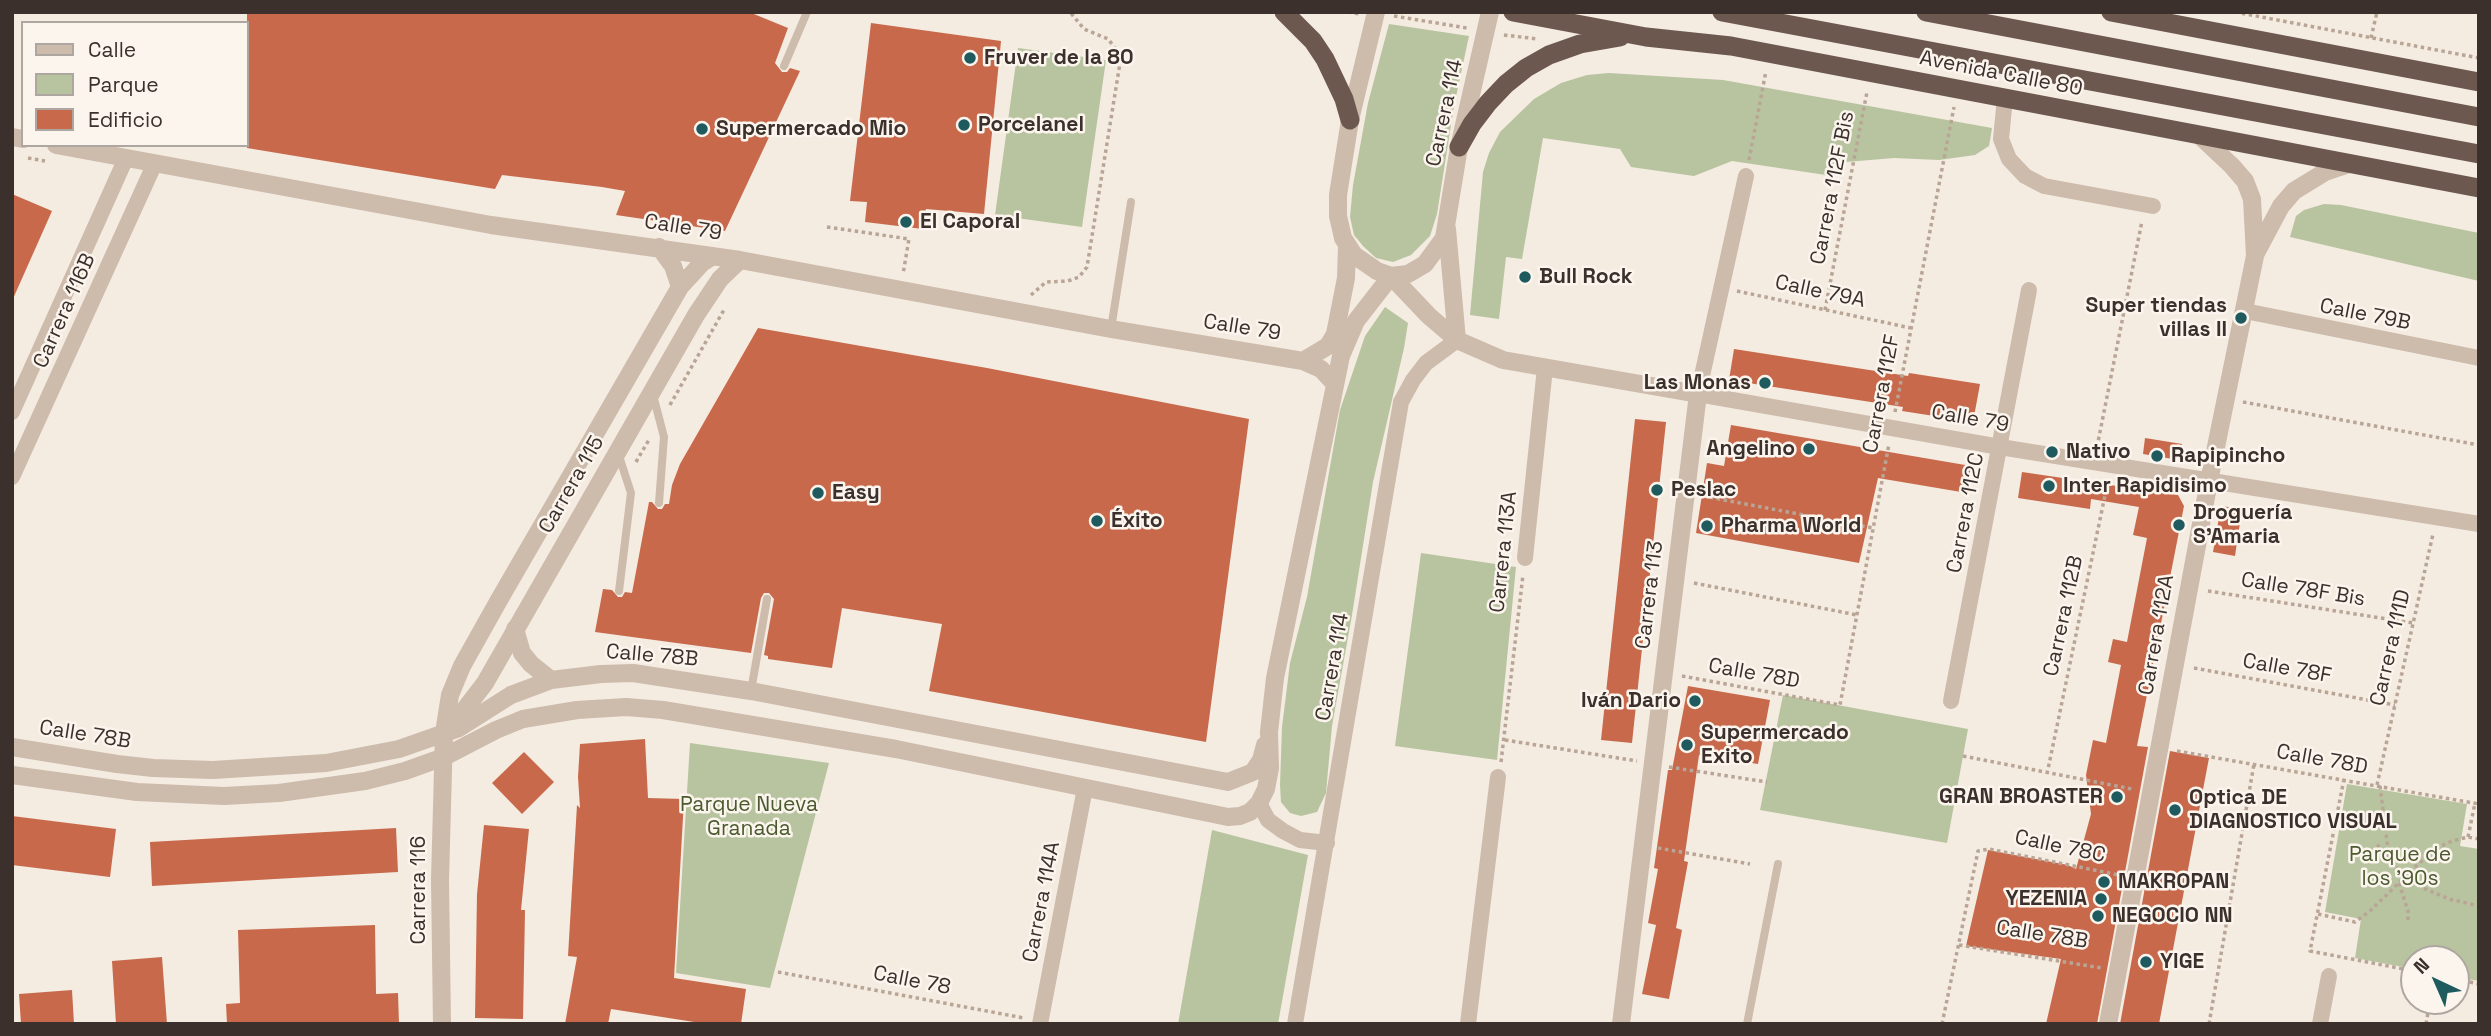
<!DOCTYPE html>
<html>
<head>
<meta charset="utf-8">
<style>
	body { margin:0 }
	#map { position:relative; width:2491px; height:1036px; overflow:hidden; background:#f4ebe1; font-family:"Space Grotesk",sans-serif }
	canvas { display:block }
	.frame { position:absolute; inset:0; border:14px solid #3b302b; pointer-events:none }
	.legend { position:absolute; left:21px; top:21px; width:228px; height:126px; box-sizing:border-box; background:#fbf5ee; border:2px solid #aea6a0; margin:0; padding:9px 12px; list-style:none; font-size:21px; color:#3b302b }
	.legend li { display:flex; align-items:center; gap:14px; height:35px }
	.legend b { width:35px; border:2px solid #aea6a0 }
	.north { position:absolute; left:2400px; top:945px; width:70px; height:70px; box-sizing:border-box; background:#fbf5ee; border:2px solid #aea6a0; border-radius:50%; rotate:316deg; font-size:19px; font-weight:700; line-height:28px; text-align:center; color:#3b302b }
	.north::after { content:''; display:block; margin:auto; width:24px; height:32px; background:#1f5a5e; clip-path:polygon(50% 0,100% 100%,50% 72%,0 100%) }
</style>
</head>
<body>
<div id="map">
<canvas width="2491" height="1036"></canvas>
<div class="frame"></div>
<ul class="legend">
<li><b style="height:9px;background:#cdbbac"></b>Calle</li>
<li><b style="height:19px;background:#b8c4a0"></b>Parque</li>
<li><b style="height:19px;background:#c8694b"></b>Edificio</li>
</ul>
<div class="north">N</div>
</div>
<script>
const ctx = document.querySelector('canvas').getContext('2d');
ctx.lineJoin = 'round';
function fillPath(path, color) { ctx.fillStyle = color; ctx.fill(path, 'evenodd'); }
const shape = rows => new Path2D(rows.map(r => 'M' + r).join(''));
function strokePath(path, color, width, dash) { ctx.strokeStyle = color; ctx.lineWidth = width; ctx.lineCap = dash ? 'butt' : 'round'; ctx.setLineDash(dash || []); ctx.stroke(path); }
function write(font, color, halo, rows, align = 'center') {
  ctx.font = font + ' "Space Grotesk",sans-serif'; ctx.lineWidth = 5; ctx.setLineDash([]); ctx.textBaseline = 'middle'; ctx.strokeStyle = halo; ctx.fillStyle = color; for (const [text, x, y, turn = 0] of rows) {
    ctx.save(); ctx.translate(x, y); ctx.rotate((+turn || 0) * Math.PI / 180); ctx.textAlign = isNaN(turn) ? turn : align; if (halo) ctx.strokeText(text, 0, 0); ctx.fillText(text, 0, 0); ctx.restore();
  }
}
const green = shape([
	[1389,24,1469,36,1454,106,1437,214,1430,236,1411,255,1393,262,1376,258,1363,246,1354,235,1350,217,1353,185,1368,103],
	[1018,48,1106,60,1082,227,995,215],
	[1609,73,1723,80,1992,128,1989,146,1975,155,1939,160,1894,158,1846,162,1826,175,1732,161,1694,176,1631,167,1620,149,1543,138,1522,259,1506,257,1499,319,1470,315,1483,172,1489,153,1500,132,1534,99,1561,83,1587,75],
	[2324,204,2341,205,2479,233,2479,281,2290,237,2296,216,2304,210],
	[1385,307,1408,323,1404,348,1373,482,1352,615,1332,726,1326,793,1317,812,1301,816,1290,813,1281,802,1280,785,1282,727,1290,663,1307,597,1340,410,1365,336],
	[1421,553,1516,567,1497,760,1395,746],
	[1783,695,1968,729,1947,843,1760,810],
	[690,743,829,763,770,988,676,973],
	[2347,784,2467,804,2460,846,2479,849,2479,981,2456,977,2456,959,2414,959,2414,969,2355,958,2361,919,2325,912],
	[1212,830,1308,855,1278,1024,1178,1024]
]);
const building = shape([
	[247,12,749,12,788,28,775,63,782,72,787,72,790,68,800,71,725,231,616,215,625,191,602,187,502,175,495,189,247,148],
	[871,23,1001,41,984,214,926,209,923,229,865,222,867,202,850,201],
	[12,194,52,211,12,301],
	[758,328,987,368,1249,419,1206,742,929,691,942,624,842,608,832,668,768,659,768,656,764,655,774,599,769,593,764,593,761,598,751,653,595,632,603,589,612,590,618,597,622,597,625,592,632,593,649,502,652,502,658,509,662,509,665,504,669,504,672,485,680,464],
	[1734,349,1908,376,1909,373,1980,384,1973,422,1902,411,1903,407,1729,380],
	[1635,419,1666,422,1632,743,1601,740],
	[1731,425,1971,466,1967,493,1878,478,1859,563,1696,533,1707,463,1724,466],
	[2145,438,2182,444,2179,460,2143,454],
	[2022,472,2178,495,2184,506,2137,746,2148,747,2097,1024,2046,1024,2061,959,1966,946,1988,850,2068,865,2076,869,2091,814,2086,775,2093,740,2106,743,2121,665,2108,662,2113,639,2127,642,2147,538,2133,535,2139,507,2091,499,2090,509,2018,498],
	[2221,506,2242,509,2235,556,2213,552],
	[1688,686,1770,700,1758,764,1699,755,1684,861,1688,862,1676,928,1682,930,1669,999,1642,994,1656,925,1648,923,1658,869,1654,868,1668,770,1672,770],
	[645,739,648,798,684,799,674,978,746,989,741,1024,707,1024,611,1009,608,1024,565,1024,577,957,568,956,577,805,580,808,578,777,580,744],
	[2170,751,2209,758,2202,795,2159,1024,2120,1024],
	[524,752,554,782,522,814,492,783],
	[12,816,116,829,110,877,12,865],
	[484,825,529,829,521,910,525,910,523,1019,475,1018,477,894],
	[396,828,398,872,152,886,150,842],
	[375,925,376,994,398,993,399,1024,227,1024,226,1004,240,1003,238,930],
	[162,957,167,1024,116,1024,112,961],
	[72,990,74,1024,21,1024,19,994]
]);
const path = shape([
	[1348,12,1359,14],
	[2235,12,2479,58],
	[1394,16,1467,28],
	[1504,35,1538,39],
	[2371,38,2377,12],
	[28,158,45,161],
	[1749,160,1766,71],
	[827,227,909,239,903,274],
	[1737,291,1911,328],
	[1031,295,1046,282,1068,281,1079,277,1087,267,1120,63,1115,48,1108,39,1084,29,1070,12],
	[1825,310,1867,92],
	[2243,402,2479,445],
	[670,405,725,308],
	[1895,412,1954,107],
	[2097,447,2142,221],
	[636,462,650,438],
	[1703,496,1873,528],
	[1694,583,1857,615],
	[2208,591,2413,623],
	[2194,668,2395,705],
	[1682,676,1840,705,1889,444],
	[1505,740,1637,761],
	[2177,751,2479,804],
	[1963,756,2132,789],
	[1501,762,1523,575],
	[1669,767,1767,782],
	[2047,774,2108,481],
	[2344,779,2310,951,2414,971],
	[2377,785,2433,534],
	[2380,786,2389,857,2396,867,2423,888,2449,899,2479,906],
	[2468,837,2475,803],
	[2377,845,2388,856],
	[1658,848,1750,864],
	[2399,883,2408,911,2408,921],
	[2318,914,2355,922,2370,911,2418,864,2439,847,2452,841,2468,837,2479,839],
	[1959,945,2102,968],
	[778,972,1024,1018],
	[2456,979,2479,984],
	[1942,1024,1978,851,1989,849,2119,875],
	[2209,1024,2254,764],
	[2426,1024,2430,1001]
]);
const service = shape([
	[784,66,807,12],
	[1111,329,1131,202],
	[653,395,664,437,659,503],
	[618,453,631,493,619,591],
	[751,691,767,599],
	[1747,1024,1778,864]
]);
const minor = shape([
	[2005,98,2001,139,2009,159,2025,176,2044,186,2153,206],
	[1746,176,1698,394,2000,447,2479,524],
	[2245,311,2479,358],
	[12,412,126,158],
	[12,477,155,163],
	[1525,558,1545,368],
	[1951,701,2029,290],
	[1259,803,1268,820,1283,831,1300,840,1327,843],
	[1040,1024,1085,788],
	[1295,1024,1401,402,1413,380,1426,363,1457,340],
	[1468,1024,1498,777],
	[2320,1024,2329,976]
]);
const tertiary = shape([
	[1376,12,1350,120,1338,195,1338,216,1343,238,1354,255,1377,271,1391,276,1408,274,1425,264,1444,238,1459,147,1490,12],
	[12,137,23,139],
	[56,145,491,225,740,260,1111,329,1303,361,1321,369,1334,383],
	[1447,229,1457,340],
	[659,247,673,266,680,287],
	[2256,253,2281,206,2294,191,2325,172,2349,164],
	[1391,276,1429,316,1457,340,1503,360,1698,394,1621,1024],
	[1303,361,1328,346,1335,334,1346,278,1347,246],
	[515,629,522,653,531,664,551,680],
	[452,726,485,683,696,315,720,279,740,260],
	[12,747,117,764,153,768,213,770,326,763,399,749,459,728,511,695,551,680,601,674,633,673,751,691,1228,782,1253,772,1261,760,1265,745],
	[12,775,137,792,224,796,279,793,365,781,405,771,444,757,496,730,523,719,577,710,626,707,663,710,896,749,1228,817,1240,816,1250,812,1259,803,1266,789,1270,768,1269,732,1275,678,1341,356,1356,321,1391,276],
	[442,1024,440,880,444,733,450,695,462,666,499,600,680,287,702,263,713,256],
	[2108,1024,2209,481,2255,256,2252,199,2245,181,2232,166,2199,135]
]);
const trunk = shape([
	[1284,12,1313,41,1325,59,1344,99,1350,120],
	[1513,12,1646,37,1731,46,2479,188],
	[1722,12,2479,154],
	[1926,12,2479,117],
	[2111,12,2479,82],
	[1459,147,1472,124,1488,103,1506,84,1526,68,1549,55,1580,44,1620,37]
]);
const markers = [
	[970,58,7,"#1f5a5e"],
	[964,125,7,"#1f5a5e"],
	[702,129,7,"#1f5a5e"],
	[906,222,7,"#1f5a5e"],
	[1525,277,7,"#1f5a5e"],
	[2241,318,7,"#1f5a5e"],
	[1765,383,7,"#1f5a5e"],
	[1809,449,7,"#1f5a5e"],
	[2052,452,7,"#1f5a5e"],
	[2157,456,7,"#1f5a5e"],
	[2049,486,7,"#1f5a5e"],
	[1657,490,7,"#1f5a5e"],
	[818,493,7,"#1f5a5e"],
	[1097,521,7,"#1f5a5e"],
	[2179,525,7,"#1f5a5e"],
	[1707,526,7,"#1f5a5e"],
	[1695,701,7,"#1f5a5e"],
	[1687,745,7,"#1f5a5e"],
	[2117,797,7,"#1f5a5e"],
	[2175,810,7,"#1f5a5e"],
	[2104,882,7,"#1f5a5e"],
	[2101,899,7,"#1f5a5e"],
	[2098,916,7,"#1f5a5e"],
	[2146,962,7,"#1f5a5e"]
];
const poiNames = [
	["Fruver de la 80",984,58],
	["Porcelanel",978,125],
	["Supermercado Mio",716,129],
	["El Caporal",920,222],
	["Bull Rock",1539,277],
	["Super tiendas",2227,306,"right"],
	["villas II",2227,330,"right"],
	["Las Monas",1751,383,"right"],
	["Angelino",1795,449,"right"],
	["Nativo",2066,452],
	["Rapipincho",2171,456],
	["Inter Rapidisimo",2063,486],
	["Peslac",1671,490],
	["Easy",832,493],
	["Droguería",2193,513],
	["S'Amaria",2193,537],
	["Éxito",1111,521],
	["Pharma World",1721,526],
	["Iván Dario",1681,701,"right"],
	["Supermercado",1701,733],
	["Exito",1701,757],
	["GRAN BROASTER",2103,797,"right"],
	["Optica DE",2189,798],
	["DIAGNOSTICO VISUAL",2189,822],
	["MAKROPAN",2118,882],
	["YEZENIA",2087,899,"right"],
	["NEGOCIO NN",2112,916],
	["YIGE",2160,962]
];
const streetNames = [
	["Avenida Calle 80",2001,74,11],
	["Carrera 114",1445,113,-78],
	["Carrera 112F Bis",1833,188,-79],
	["Calle 79",683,228,9],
	["Calle 79A",1820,292,12],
	["Carrera 116B",65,311,-66],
	["Calle 79B",2365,315,11],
	["Calle 79",1242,328,9],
	["Carrera 112F",1882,394,-79],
	["Calle 79",1970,419,10],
	["Carrera 115",572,485,-60],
	["Carrera 112C",1966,513,-79],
	["Carrera 113A",1504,552,-84],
	["Calle 78F Bis",2303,590,9],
	["Carrera 113",1650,595,-83],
	["Carrera 112B",2064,616,-78],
	["Carrera 112A",2157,635,-80],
	["Carrera 111D",2391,648,-77],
	["Calle 78B",652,656,5],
	["Carrera 114",1333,667,-80],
	["Calle 78F",2287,669,10],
	["Calle 78D",1754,674,10],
	["Calle 78B",85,735,9],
	["Calle 78D",2322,760,10],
	["Calle 78C",2060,847,12],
	["Carrera 116",419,890,-90],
	["Carrera 114A",1042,902,-79],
	["Calle 78B",2042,935,9],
	["Calle 78",912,981,11]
];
const parkNames = [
	["Parque Nueva",749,805],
	["Granada",749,829],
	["Parque de",2400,855],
	["los '90s",2400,879]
];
fillPath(green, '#b8c4a0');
fillPath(building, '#c8694b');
strokePath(path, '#b9a596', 3.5, [3.5, 3.5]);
strokePath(service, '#cdbbac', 8);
strokePath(minor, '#cdbbac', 16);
strokePath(tertiary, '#cdbbac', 18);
strokePath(trunk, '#6c584f', 19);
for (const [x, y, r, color] of markers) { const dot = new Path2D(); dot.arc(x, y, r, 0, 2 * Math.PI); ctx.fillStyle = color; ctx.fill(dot); strokePath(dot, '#fbf5ee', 2.5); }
write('bold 21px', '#3b302b', '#fbf5ee', poiNames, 'left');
write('21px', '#3b302b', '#fbf5ee', streetNames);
write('21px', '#4a5a2e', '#fbf5ee', parkNames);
</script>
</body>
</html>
